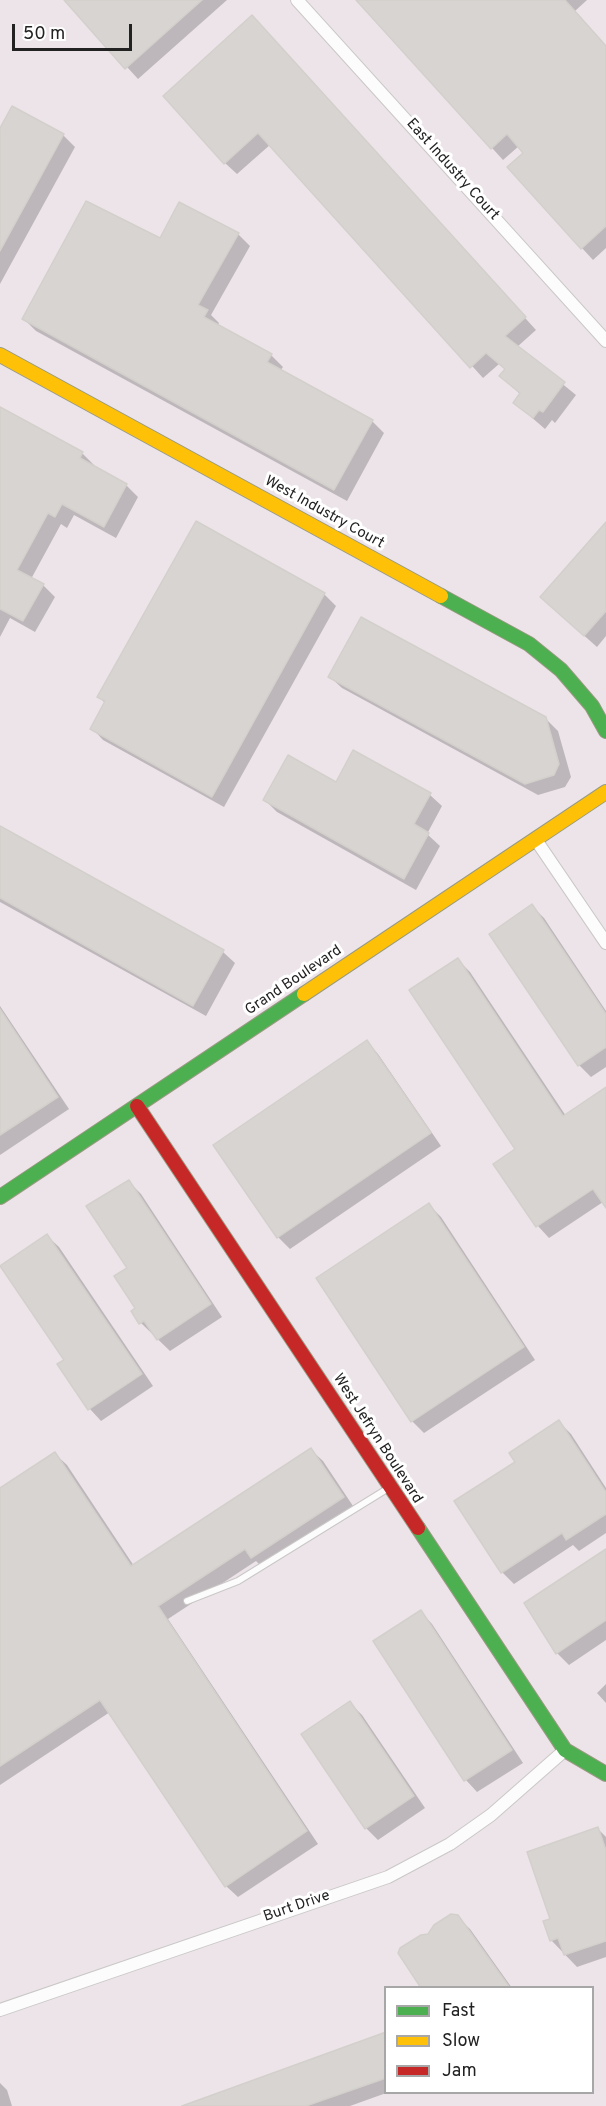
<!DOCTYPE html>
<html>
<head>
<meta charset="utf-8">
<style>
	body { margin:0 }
	#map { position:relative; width:606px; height:2106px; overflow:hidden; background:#f0eeeb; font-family:Overpass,sans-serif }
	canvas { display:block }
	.legend { position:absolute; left:384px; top:1986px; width:210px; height:108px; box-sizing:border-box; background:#fff; border:2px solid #a7a7a7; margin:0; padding:8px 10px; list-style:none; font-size:18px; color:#222 }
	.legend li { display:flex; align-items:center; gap:12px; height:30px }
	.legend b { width:30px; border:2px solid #a7a7a7 }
	.scale { position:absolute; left:12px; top:24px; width:120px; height:27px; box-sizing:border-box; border:3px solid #222; border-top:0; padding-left:8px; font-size:18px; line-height:21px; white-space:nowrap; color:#222; -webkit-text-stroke:4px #fff; paint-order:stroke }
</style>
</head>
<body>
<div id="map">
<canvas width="606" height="2106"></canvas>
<ul class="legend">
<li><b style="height:8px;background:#4caf50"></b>Fast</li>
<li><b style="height:8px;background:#ffc107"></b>Slow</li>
<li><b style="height:8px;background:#c62828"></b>Jam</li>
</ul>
<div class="scale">50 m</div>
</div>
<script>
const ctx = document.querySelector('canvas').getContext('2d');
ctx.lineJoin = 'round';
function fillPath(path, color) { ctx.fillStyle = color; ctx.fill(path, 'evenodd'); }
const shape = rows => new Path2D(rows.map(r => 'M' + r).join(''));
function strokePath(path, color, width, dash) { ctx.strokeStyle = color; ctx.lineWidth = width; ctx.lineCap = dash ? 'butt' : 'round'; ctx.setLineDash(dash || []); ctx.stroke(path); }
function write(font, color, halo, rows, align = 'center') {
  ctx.font = font + ' Overpass,sans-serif'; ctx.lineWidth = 6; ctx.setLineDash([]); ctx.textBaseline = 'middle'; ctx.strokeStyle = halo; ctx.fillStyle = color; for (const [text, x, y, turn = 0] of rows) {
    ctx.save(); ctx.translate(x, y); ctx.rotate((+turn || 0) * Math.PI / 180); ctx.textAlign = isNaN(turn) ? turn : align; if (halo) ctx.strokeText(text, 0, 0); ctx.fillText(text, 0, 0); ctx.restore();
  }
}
const industrial = shape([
	[0,0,606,0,606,2106,0,2106],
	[386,1988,592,1988,592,2092,386,2092]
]);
const shadow = shape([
	[66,0,227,0,138,79],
	[358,0,587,0,575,11,606,46,606,248,593,260,582,248,519,146,503,160],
	[263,29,536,330,517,347,576,395,555,423,552,420,545,429,515,403,521,395,501,376,506,370,499,364,483,378,271,144,237,174,225,163],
	[0,131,63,135,75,147,0,284],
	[180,204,238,234,250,246,211,315,219,323,217,326,271,355,283,367,280,371,372,421,384,433,347,501,36,331,24,319,161,240],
	[0,408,82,453,94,465,93,467,127,486,138,497,116,538,74,515,67,528,61,524,31,579,43,585,55,597,35,632,10,618,0,637],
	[606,524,606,636,597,647,554,609],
	[324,594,336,606,224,807,103,740,92,728,105,703,99,697],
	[330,677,546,719,558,731,571,777,565,787,538,795,342,688],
	[337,784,430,795,442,806,427,834,440,846,416,890,277,812,265,800],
	[0,828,223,952,235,963,206,1016,0,902],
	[532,906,544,918,606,1011,606,1067,591,1077,579,1065],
	[458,960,470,972,566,1116,606,1089,606,1205,603,1202,549,1238,538,1226,495,1164,517,1150],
	[0,1006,69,1109,0,1155],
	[367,1042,378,1054,441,1146,290,1249,278,1237],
	[129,1182,141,1194,222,1317,170,1351,141,1323,129,1268],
	[429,1205,441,1217,535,1360,424,1433,412,1421],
	[47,1236,59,1247,153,1386,101,1421,90,1409,66,1360],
	[559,1422,571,1434,606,1488,606,1533,579,1551,573,1545,514,1584,502,1572],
	[311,1450,323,1461,355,1509,264,1569,256,1561,168,1619,318,1844,238,1897,226,1886,110,1712,0,1785,0,1490,55,1454,67,1465,134,1566],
	[606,1550,606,1640,569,1665,557,1653],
	[421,1612,432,1624,523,1763,477,1792,466,1780,375,1641],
	[606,1684,606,1703,597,1693],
	[350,1703,362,1715,425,1808,378,1840,366,1828,303,1734],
	[598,1829,606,1837,606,1957,577,1967,551,1940,552,1920],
	[457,1917,470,1929,512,1988,422,1988,429,1936],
	[386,2034,386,2092,389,2092,350,2106,181,2106],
	[0,2083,7,2090,12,2106,0,2106]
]);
const building = shape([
	[64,0,202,0,125,69,64,0],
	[356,0,565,0,606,46,606,226,581,249,507,167,523,153,507,134,491,149,356,0],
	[252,15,526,317,505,336,565,382,543,412,539,410,533,418,513,403,520,393,499,376,505,369,486,353,470,368,258,133,224,164,163,96,252,15],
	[12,106,64,134,0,251,0,128,12,106],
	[86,201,160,238,179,202,239,233,198,305,208,310,204,317,272,354,267,362,373,420,334,490,22,319,86,201],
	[0,407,83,452,80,458,127,484,104,527,62,504,55,517,48,513,17,570,44,584,23,621,0,609,0,407],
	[196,521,325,593,212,797,90,729,105,701,97,697,196,521],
	[606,522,606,611,584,636,540,597,606,522],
	[361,617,546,717,559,764,554,775,525,784,328,677,361,617],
	[353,750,431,793,414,824,429,833,404,879,263,800,288,755,336,782,353,750],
	[0,826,224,950,193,1006,0,898,0,826],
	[532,904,606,1014,606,1047,578,1066,489,934,532,904],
	[458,958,563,1116,606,1087,606,1208,593,1189,536,1227,493,1164,515,1149,409,990,458,958],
	[0,1009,58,1097,0,1135,0,1009],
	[367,1040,431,1133,277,1238,213,1145,367,1040],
	[129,1180,211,1304,157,1340,144,1321,139,1324,131,1311,135,1308,114,1276,127,1268,86,1206,129,1180],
	[429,1203,524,1347,411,1422,316,1278,429,1203],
	[47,1234,142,1374,88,1410,57,1364,64,1360,0,1266,47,1234],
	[559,1420,606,1492,606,1514,566,1540,562,1533,501,1573,454,1501,515,1462,509,1453,559,1420],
	[311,1448,344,1497,251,1558,245,1549,158,1606,307,1831,225,1887,100,1700,0,1766,0,1488,55,1452,131,1566,311,1448],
	[606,1549,606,1620,556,1654,524,1603,606,1549],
	[421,1610,512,1750,464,1781,373,1641,421,1610],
	[350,1701,414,1796,365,1829,301,1734,350,1701],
	[598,1827,606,1850,606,1941,564,1955,558,1938,550,1941,543,1921,550,1919,527,1852,598,1827],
	[451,1914,458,1915,510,1988,421,1988,398,1953,400,1948,421,1935,428,1934,434,1925,451,1914],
	[386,2032,386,2078,306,2106,182,2106,386,2032]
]);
const lane = shape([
	[187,1601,238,1581,387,1489]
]);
const street = shape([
	[297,0,606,341],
	[536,840,606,943],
	[0,2010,388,1877,450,1844,491,1815,565,1750]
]);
const fast = shape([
	[441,596,529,644,561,670,592,706,606,731],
	[0,1197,304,994],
	[418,1528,565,1750,606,1774]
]);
const slow = shape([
	[0,355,441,596],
	[304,994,606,792]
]);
const jam = shape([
	[137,1106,418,1528]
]);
const streetNames = [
	["East Industry Court",452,170,48],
	["West Industry Court",324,513,29],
	["Grand Boulevard",294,981,-34],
	["West Jefryn Boulevard",377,1439,57],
	["Burt Drive",297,1907,-19]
];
fillPath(industrial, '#ede4e9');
fillPath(shadow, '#0003');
fillPath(building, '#d7d4d2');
strokePath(building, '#d3d0cc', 1.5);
strokePath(lane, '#c9c8c7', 8);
strokePath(street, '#c9c8c7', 14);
strokePath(fast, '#999a82', 16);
strokePath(slow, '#999a82', 16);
strokePath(jam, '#999a82', 16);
strokePath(lane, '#fdfcfc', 6);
strokePath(street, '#fdfcfc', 12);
strokePath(fast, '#4caf50', 14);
strokePath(slow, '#ffc107', 14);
strokePath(jam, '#c62828', 14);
write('15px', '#222', '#fff', streetNames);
</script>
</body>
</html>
